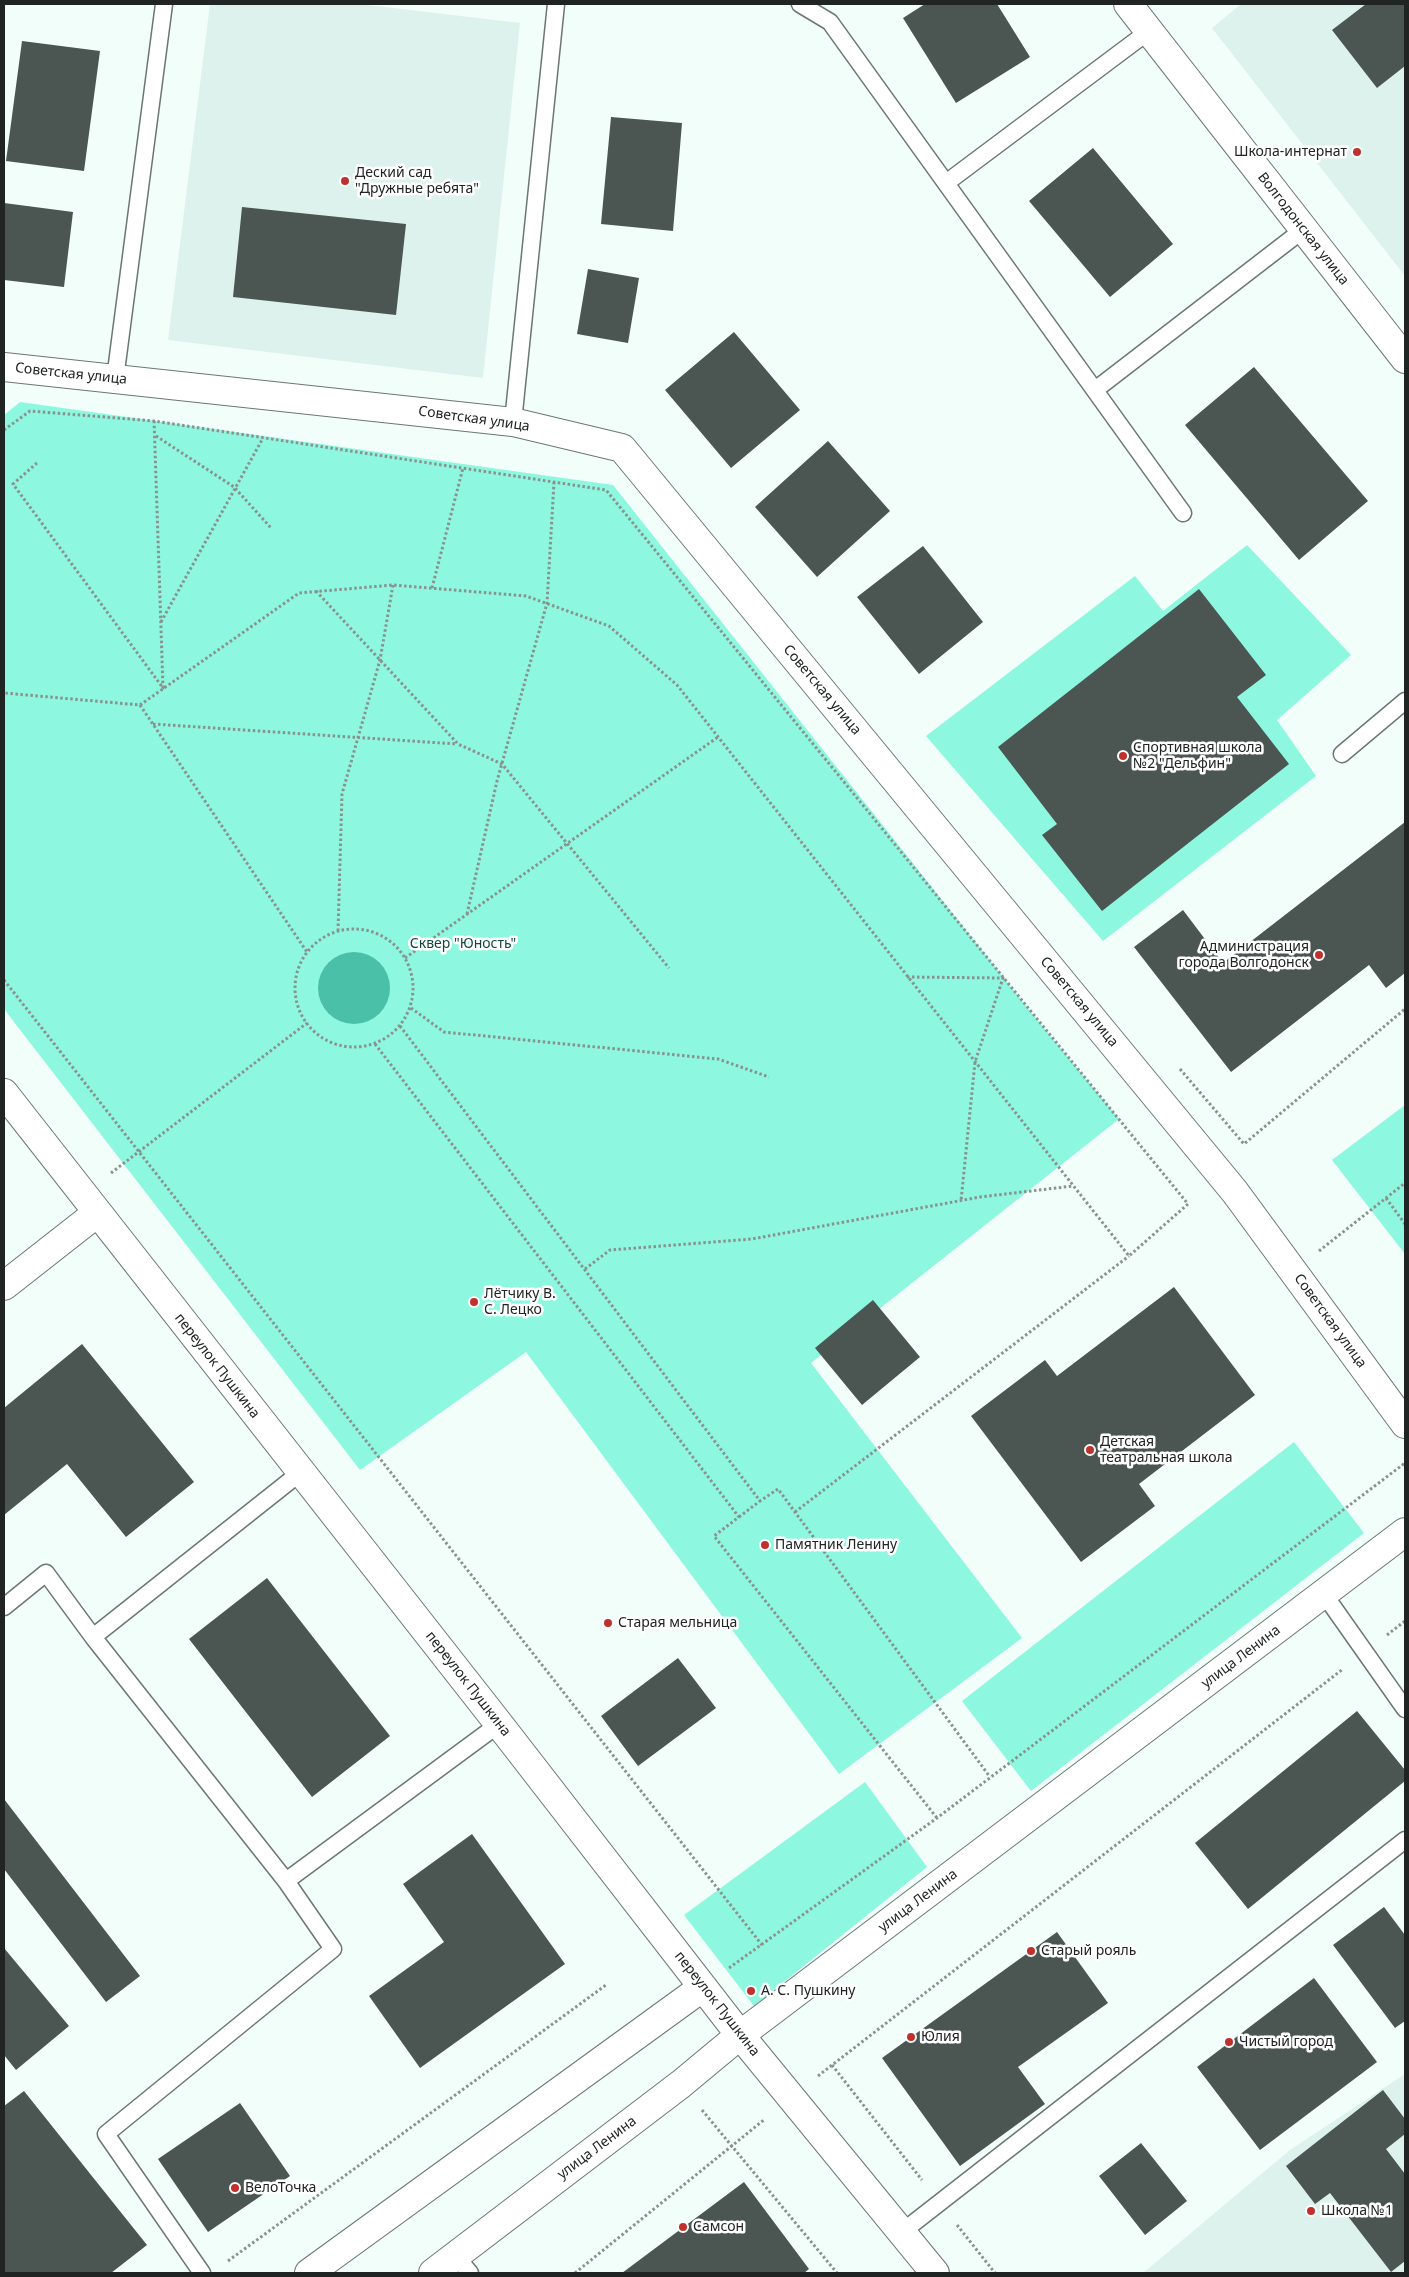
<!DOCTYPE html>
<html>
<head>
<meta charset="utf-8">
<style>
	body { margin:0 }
	#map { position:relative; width:1409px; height:2277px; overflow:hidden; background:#f2fefa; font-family:"Noto Sans",sans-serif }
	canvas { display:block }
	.frame { position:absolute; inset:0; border:5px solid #202423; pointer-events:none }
</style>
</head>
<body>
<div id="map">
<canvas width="1409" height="2277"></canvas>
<div class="frame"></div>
</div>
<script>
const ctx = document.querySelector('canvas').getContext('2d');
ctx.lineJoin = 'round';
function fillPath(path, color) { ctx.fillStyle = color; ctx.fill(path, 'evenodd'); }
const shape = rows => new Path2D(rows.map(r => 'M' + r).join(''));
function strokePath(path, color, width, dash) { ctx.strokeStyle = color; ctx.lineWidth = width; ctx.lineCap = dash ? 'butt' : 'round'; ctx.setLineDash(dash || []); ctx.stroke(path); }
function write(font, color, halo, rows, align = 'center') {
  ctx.font = font + ' "Noto Sans",sans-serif'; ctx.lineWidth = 5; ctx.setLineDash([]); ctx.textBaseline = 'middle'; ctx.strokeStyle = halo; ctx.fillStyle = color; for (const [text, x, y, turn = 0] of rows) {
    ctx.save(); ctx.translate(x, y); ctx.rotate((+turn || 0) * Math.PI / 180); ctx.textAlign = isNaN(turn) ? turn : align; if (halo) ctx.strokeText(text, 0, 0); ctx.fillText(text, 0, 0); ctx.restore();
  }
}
const built = shape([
	[210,4,359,4,520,23,483,378,168,340],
	[1241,4,1405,4,1405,276,1212,28],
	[1405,2074,1405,2273,1143,2273,1290,2150]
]);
const green = shape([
	[20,402,613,485,1034,1016,1119,1119,811,1363,1022,1638,839,1774,526,1352,360,1470,4,1009,4,415],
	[1247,545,1351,655,1277,720,1316,776,1103,941,926,736,1135,576,1163,611],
	[1405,1105,1405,1254,1332,1160],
	[1294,1442,1364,1533,1031,1791,962,1701],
	[865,1782,927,1867,754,2006,684,1915]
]);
const water = shape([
	'318 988a36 36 0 1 1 72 0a36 36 0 1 1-72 0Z'
]);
const building = shape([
	[925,4,997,4,1030,57,956,103,903,18],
	[1366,4,1405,4,1405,66,1377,88,1332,30],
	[22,41,100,51,84,171,6,161],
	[611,117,682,123,673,231,601,224],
	[1093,148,1173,244,1110,297,1029,201],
	[4,203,73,212,64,287,4,280],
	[242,207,406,224,396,315,233,297],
	[588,269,639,278,628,343,577,334],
	[734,332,800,410,731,468,665,390],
	[1254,367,1368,501,1299,560,1185,425],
	[828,441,890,511,817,577,755,507],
	[923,546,983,622,919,674,857,597],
	[1199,589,1266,675,1237,697,1289,764,1102,911,1042,835,1057,824,998,747],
	[1405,822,1405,973,1386,988,1369,965,1231,1072,1134,947,1183,910,1223,963],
	[1174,1287,1255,1395,1139,1484,1155,1506,1081,1562,971,1416,1045,1360,1057,1376],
	[873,1300,920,1357,862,1405,815,1348],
	[82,1344,194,1482,126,1537,67,1464,4,1515,4,1408],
	[267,1578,390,1736,312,1797,189,1639],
	[678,1658,716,1708,638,1766,601,1716],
	[1357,1711,1405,1770,1405,1781,1248,1909,1195,1843],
	[4,1799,140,1976,106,2002,4,1869],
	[472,1834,565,1964,420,2068,369,1996,444,1942,403,1884],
	[1384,1907,1405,1935,1405,2021,1395,2028,1333,1945],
	[1057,1932,1108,2003,1018,2067,1045,2104,960,2166,882,2058],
	[4,1948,69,2026,16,2070,4,2055],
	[1314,1978,1377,2062,1260,2150,1197,2067],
	[1383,2090,1405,2119,1405,2134,1386,2149,1405,2174,1405,2261,1391,2272,1330,2193,1315,2204,1286,2166],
	[24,2091,147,2245,111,2273,4,2273,4,2106],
	[240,2103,290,2176,208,2232,158,2159],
	[1141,2143,1187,2201,1145,2235,1099,2176],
	[744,2182,809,2269,804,2273,622,2273]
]);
const path = shape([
	[4,430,30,411,154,421,606,490,1188,1204,1129,1256,677,685,609,626,526,596,393,585,299,593,140,705,4,693],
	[156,436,234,487,271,528],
	[37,463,13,484,163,688,154,419],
	[432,588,463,468],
	[316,591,458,744,502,764,669,968],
	[161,622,263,438],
	[140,705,307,952],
	[153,724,457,744],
	[467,914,497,781,547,603,554,482],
	'295 988a59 59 0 1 1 118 0a59 59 0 1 1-118 0Z',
	[338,931,342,794,380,660,393,585],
	[405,958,718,737],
	[907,977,1003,978,975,1062,961,1201],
	[4,980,762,1945],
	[411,1008,444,1032,718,1059,769,1077],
	[400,1026,760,1501,778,1489,990,1777],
	[375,1044,739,1517,714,1536,937,1818],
	[1180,1069,1244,1144,1405,1009],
	[111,1173,307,1023],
	[1386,1198,1405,1224],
	[1319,1251,1405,1183],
	[585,1269,610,1250,752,1239,980,1197,1073,1186],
	[795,1512,1129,1256],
	[739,1517,760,1501],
	[1387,1635,1405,1621],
	[729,1968,937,1818,1405,1463],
	[832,2065,922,2180],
	[818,2076,1343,1669],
	[702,2110,837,2273],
	[957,2225,995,2273],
	[228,2261,606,1985],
	[575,2273,765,2119]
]);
const lane = shape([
	[800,4,830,22,1183,513],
	[946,183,1149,31],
	[115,379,164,4],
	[1095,390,1304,229],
	[513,422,556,4],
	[1342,754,1405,701],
	[1324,1594,1405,1709],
	[4,1607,46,1573,93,1637,286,1881,333,1949,106,2134,202,2273],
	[93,1637,301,1472],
	[286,1881,499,1724],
	[902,2232,1405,1840],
	[456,2256,470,2273]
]);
const street = shape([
	[1128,4,1405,359],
	[4,367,513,422,622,448,1235,1192,1405,1424],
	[4,1093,499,1724,740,2035,935,2273],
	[4,1286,97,1213],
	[309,2273,703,1987],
	[433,2273,681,2084,740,2035,1405,1532]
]);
const markers = [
	[1357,152,5,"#bf312d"],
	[345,181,5,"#bf312d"],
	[1123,756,5,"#bf312d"],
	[1319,955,5,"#bf312d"],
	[474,1302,5,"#bf312d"],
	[1090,1450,5,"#bf312d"],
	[765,1545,5,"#bf312d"],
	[608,1623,5,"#bf312d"],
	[1031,1951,5,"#bf312d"],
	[751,1991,5,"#bf312d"],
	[911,2037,5,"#bf312d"],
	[1229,2042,5,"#bf312d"],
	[235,2188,5,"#bf312d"],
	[1311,2211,5,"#bf312d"],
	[683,2227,5,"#bf312d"]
];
const poiNames = [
	["Школа-интернат",1347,152,"right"],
	["Деский сад",355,173],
	["\"Дружные ребята\"",355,189],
	["Спортивная школа",1133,748],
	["№2 \"Дельфин\"",1133,764],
	["Администрация",1309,947,"right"],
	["города Волгодонск",1309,963,"right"],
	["Лётчику В.",484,1294],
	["С. Лецко",484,1310],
	["Детская",1100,1442],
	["театральная школа",1100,1458],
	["Памятник Ленину",775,1545],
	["Старая мельница",618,1623],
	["Старый рояль",1041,1951],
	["А. С. Пушкину",761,1991],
	["Юлия",921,2037],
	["Чистый город",1239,2042],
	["ВелоТочка",245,2188],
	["Школа №1",1321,2211],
	["Самсон",693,2227]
];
const streetNames = [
	["Волгодонская улица",1303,229,52],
	["Советская улица",71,374,6],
	["Советская улица",474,419,8],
	["Советская улица",822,690,50],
	["Советская улица",1079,1002,50],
	["Советская улица",1330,1321,54],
	["переулок Пушкина",217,1366,52],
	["улица Ленина",1241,1657,-37],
	["переулок Пушкина",468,1684,52],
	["улица Ленина",918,1901,-37],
	["переулок Пушкина",717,2004,52],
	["улица Ленина",597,2148,-37]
];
const parkNames = [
	["Сквер \"Юность\"",463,944]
];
fillPath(built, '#ddf2ec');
fillPath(green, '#8df8df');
fillPath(water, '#49c0a7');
fillPath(building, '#4b5552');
strokePath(lane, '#6c7774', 19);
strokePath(street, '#6c7774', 30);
strokePath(path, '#8a9290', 3, [2.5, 2.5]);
strokePath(lane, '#fff', 16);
strokePath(street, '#fff', 28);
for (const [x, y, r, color] of markers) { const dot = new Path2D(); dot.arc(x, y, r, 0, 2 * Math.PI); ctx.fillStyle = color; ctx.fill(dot); strokePath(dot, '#fff', 2); }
write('14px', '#202423', '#fff', poiNames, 'left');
write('14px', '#202423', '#fff', streetNames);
write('14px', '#13473d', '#fff', parkNames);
</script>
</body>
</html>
